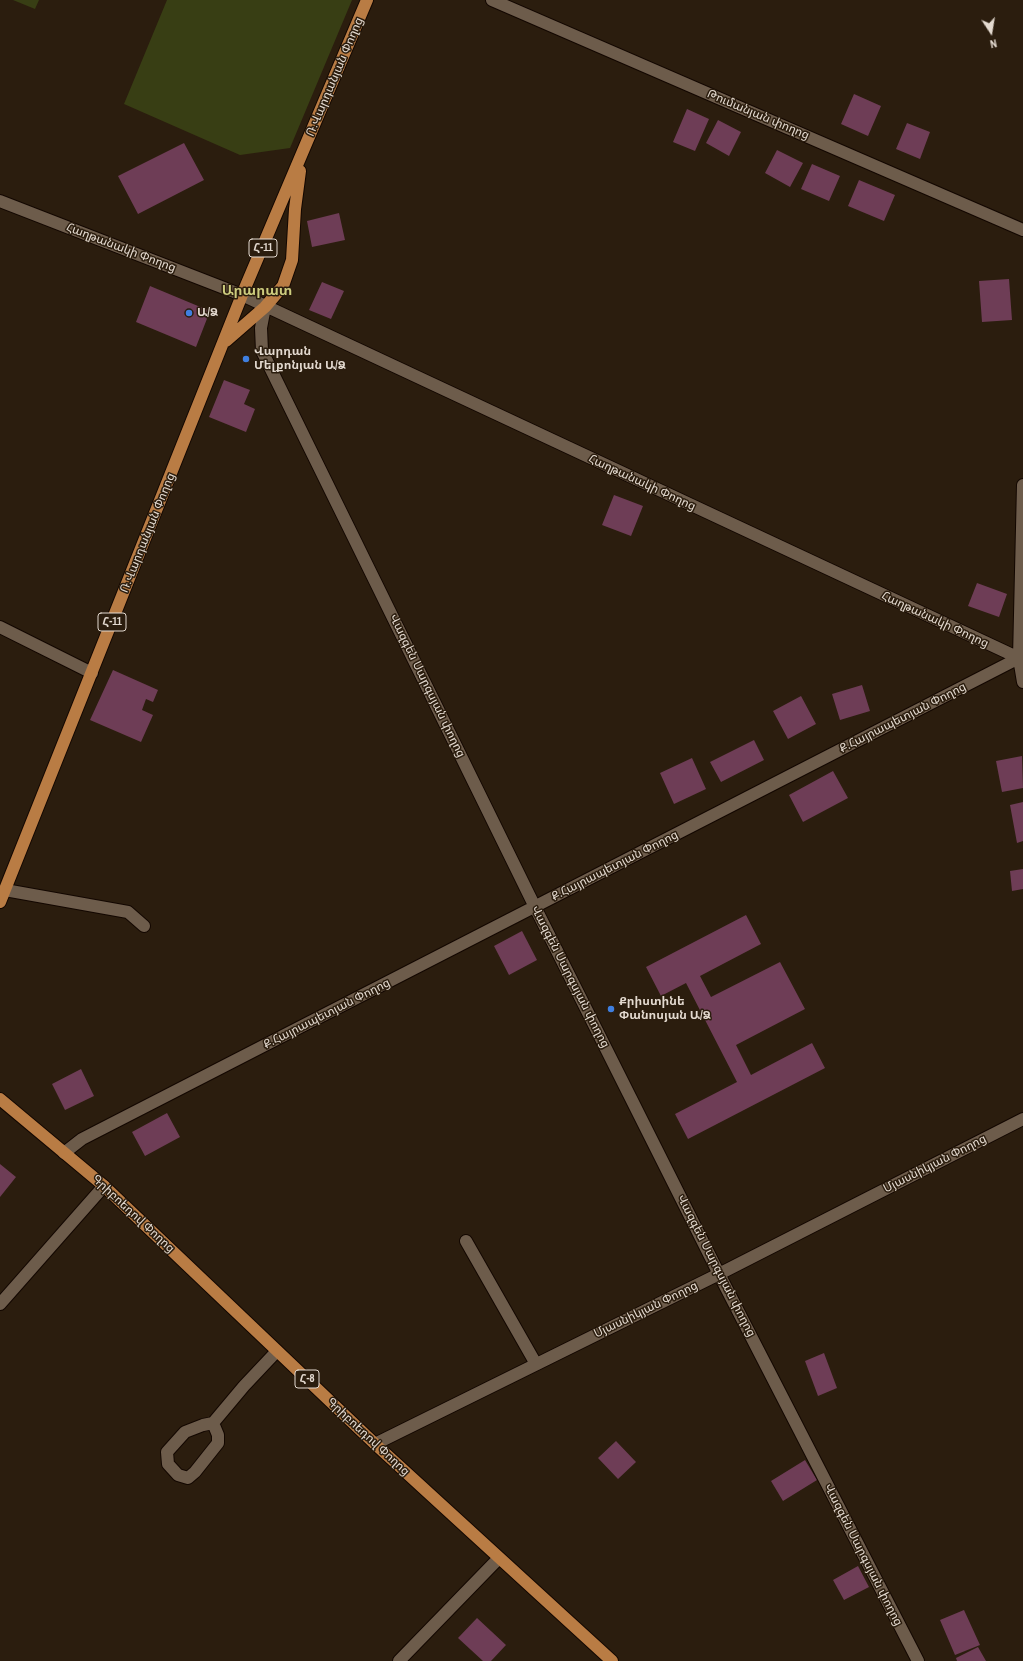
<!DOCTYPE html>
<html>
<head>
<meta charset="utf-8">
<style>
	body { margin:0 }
	#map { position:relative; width:1023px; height:1661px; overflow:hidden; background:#2b1d0e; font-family:"Archivo Narrow",sans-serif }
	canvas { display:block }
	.north { position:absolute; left:971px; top:12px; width:40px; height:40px; -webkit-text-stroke:3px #2b1d0e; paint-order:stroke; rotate:168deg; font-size:11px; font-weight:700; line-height:16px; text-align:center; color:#e4dad0 }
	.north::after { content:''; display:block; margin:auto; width:14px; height:18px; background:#e4dad0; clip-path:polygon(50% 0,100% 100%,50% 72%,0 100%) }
</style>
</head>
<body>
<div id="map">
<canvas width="1023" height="1661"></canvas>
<div class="north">N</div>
</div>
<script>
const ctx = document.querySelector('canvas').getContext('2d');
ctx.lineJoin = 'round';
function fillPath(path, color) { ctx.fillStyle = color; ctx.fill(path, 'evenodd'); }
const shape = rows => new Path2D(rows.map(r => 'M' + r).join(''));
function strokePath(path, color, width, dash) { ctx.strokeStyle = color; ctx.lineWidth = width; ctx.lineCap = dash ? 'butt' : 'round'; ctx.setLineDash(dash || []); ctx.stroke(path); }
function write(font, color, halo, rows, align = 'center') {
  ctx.font = font + ' "Archivo Narrow","Noto Sans Armenian",sans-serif'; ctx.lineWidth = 3; ctx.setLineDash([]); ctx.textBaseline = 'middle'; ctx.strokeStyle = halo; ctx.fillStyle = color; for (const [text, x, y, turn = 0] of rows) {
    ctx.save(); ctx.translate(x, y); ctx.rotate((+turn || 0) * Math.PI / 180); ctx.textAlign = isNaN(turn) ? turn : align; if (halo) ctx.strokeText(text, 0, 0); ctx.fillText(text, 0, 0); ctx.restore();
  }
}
const green = shape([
	[13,0,39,0,35,9],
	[167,0,352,0,290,148,240,155,124,104]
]);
const building = shape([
	[854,94,881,106,868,136,841,124],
	[687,109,709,119,695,151,673,142],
	[718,120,741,132,729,156,706,143],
	[907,123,930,132,920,159,896,149],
	[184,143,204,180,138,214,118,176],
	[777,150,803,163,790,187,765,173],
	[812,164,840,176,829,201,801,189],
	[859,180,895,195,884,221,848,206],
	[339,213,345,240,312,247,307,221],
	[1009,279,1012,320,982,322,979,281],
	[322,282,344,291,331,319,309,310],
	[150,286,210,311,196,347,136,322],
	[224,380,250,390,244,404,255,409,246,432,209,417],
	[614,495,643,506,631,536,602,525],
	[977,583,1007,594,999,617,968,606],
	[113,670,158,690,153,702,146,699,142,710,153,715,141,742,90,720],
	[862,685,870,711,840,720,832,694],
	[801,696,816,724,788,739,773,711],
	[754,740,764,760,721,782,710,762],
	[1022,756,1023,788,1002,792,996,761],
	[692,758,706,789,674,804,660,773],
	[833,771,848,798,803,822,789,795],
	[1023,802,1023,841,1017,843,1010,805],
	[1023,869,1023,889,1012,891,1010,871],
	[746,915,761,944,700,976,711,997,780,962,805,1009,736,1045,751,1075,812,1043,825,1068,688,1139,675,1114,737,1082,686,983,661,996,646,967],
	[522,931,537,960,509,975,494,946],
	[81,1069,94,1096,65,1110,52,1084],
	[167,1113,180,1137,145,1156,132,1132],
	[0,1164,16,1177,0,1197],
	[824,1353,837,1388,818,1396,805,1361],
	[616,1441,636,1462,618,1479,598,1458],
	[805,1460,817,1480,783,1501,771,1481],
	[858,1566,869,1587,844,1600,833,1580],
	[964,1610,980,1645,955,1655,940,1620],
	[477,1618,506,1645,491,1661,483,1661,458,1638],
	[978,1647,986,1661,957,1661,956,1658]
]);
const minor = shape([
	[492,0,1023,230],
	[0,201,242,295,1019,658],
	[265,307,261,328,262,351,535,907,719,1274,918,1661],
	[1023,485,1019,658,1023,682],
	[0,627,92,673],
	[5,890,128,912,144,926],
	[64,1153,82,1139,1019,658],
	[466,1241,536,1364],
	[0,1304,104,1186],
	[213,1423,218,1435,218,1443,195,1472,188,1478,178,1475,168,1464,167,1452,185,1432,203,1425,213,1423,244,1386,277,1351],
	[375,1444,719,1274,1023,1119],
	[399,1661,499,1558]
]);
const major = shape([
	[226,341,265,307,283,286,292,260,295,209,300,171],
	[0,902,242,295,367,0],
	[0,1099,104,1186,375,1444,612,1661]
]);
const markers = [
	[189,313,4,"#3f7fe0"],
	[246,359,4,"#3f7fe0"],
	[611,1009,4,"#3f7fe0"]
];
const shields = [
	[263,248,28],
	[112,622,28],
	[307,1379,24]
];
const shieldNames = [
	["Հ-11",263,248],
	["Հ-11",112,622],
	["Հ-8",307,1379]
];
const streetNames = [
	["Ռ.Վարդանյան Փողոց",335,77,-67],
	["Թումանյան փողոց",758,115,23],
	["Հաղթանակի Փողոց",121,248,21],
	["Հաղթանակի Փողոց",642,483,25],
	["Ռ.Վարդանյան Փողոց",148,533,-68],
	["Հաղթանակի Փողոց",935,620,25],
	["Վազգեն Սարգսյան փողոց",427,686,64],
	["Ք.Հայրապետյան Փողոց",903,718,-27],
	["Ք.Հայրապետյան Փողոց",615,866,-27],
	["Վազգեն Սարգսյան փողոց",570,977,63],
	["Ք.Հայրապետյան Փողոց",327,1014,-27],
	["Մյասնիկյան Փողոց",935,1164,-27],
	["Գրիբոեդով Փողոց",133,1214,43],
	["Վազգեն Սարգսյան փողոց",716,1266,63],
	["Մյասնիկյան Փողոց",646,1310,-26],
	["Գրիբոեդով Փողոց",368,1437,43],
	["Վազգեն Սարգսյան փողոց",863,1555,63]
];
const poiNames = [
	["Ա/Ձ",197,313],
	["Վարդան",254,352],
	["Մելքոնյան Ա/Ձ",254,366],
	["Քրիստինե",619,1002],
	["Փանոսյան Ա/Ձ",619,1016]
];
const quarterNames = [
	["Արարատ",257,291]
];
fillPath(green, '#383e14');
fillPath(building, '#6e3d56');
strokePath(minor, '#130700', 14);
strokePath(major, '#130700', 14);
strokePath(minor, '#6d5c4b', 12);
strokePath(major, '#b97c44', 12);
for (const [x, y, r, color] of markers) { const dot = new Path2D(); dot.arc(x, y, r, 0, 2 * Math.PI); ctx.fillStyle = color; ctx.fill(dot); strokePath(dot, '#2b1d0e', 1.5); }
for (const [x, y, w] of shields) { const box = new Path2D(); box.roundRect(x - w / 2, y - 9, w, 18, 3); ctx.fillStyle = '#2b1d0e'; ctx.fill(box); strokePath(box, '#e4dad0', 1); }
write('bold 11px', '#e4dad0', null, shieldNames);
write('12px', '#e4dad0', '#2b1d0e', streetNames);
write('bold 12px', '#e4dad0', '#2b1d0e', poiNames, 'left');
write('bold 14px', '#cdcc7e', '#2b1d0e', quarterNames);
</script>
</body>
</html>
